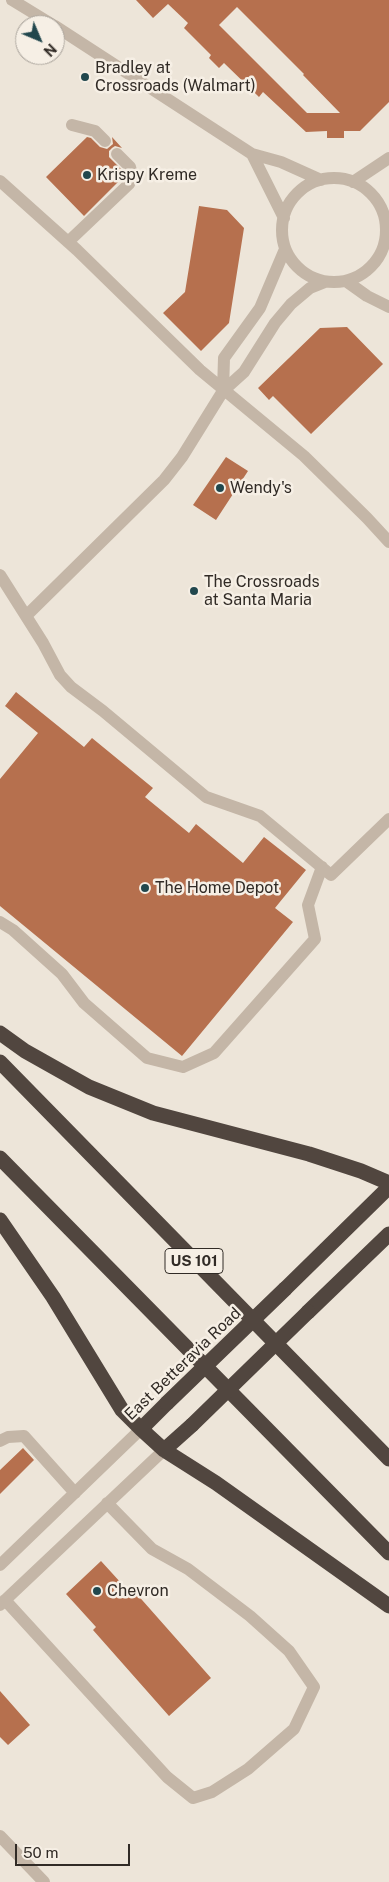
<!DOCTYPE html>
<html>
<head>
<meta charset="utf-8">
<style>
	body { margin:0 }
	#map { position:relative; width:389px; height:1882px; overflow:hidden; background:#ede5d9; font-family:"Public Sans",sans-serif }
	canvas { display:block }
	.north { position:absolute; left:15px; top:15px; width:50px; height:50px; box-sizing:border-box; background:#f6efe5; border:1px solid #a7a199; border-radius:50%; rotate:135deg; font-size:14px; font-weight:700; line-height:20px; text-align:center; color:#312b26 }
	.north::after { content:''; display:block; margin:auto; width:18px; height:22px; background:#21474d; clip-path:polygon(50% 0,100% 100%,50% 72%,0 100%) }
	.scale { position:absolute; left:15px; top:1844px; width:115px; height:22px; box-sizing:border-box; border:2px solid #312b26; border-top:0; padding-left:6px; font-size:15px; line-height:18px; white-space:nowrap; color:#312b26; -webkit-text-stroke:4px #f6efe5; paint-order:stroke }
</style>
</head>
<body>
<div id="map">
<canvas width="389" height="1882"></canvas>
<div class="north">N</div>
<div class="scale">50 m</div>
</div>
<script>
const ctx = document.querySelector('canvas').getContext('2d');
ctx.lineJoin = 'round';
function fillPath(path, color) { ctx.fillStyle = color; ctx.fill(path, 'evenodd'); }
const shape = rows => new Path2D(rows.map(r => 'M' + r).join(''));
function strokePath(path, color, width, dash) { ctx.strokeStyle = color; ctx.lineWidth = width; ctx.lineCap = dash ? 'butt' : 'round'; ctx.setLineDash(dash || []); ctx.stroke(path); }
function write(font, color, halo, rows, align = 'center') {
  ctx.font = font + ' "Public Sans",sans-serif'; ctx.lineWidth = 5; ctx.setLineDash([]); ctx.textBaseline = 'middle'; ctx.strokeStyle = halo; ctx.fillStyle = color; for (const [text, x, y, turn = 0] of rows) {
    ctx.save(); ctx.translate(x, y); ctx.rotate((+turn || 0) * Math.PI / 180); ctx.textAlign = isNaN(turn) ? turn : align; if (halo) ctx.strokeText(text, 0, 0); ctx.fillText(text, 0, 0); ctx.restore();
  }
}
const building = shape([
	[136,0,389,0,389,102,360,131,344,131,344,138,327,138,327,131,306,132,263,92,259,97,224,63,219,68,209,58,211,55,184,28,188,23,168,4,153,18],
	[237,7,304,74,303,75,340,113,307,113,219,25],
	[87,137,91,138,100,147,107,149,113,144,112,137,122,148,115,146,112,148,109,151,109,157,123,171,124,175,122,178,84,216,46,177],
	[199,206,227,210,244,228,229,323,201,351,163,313,185,292],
	[347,327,383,364,311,434,273,396,269,400,258,388,320,328],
	[226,457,248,471,216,520,193,505],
	[16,692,84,747,92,738,153,788,145,797,189,833,196,824,243,863,264,837,306,870,275,908,293,922,182,1056,0,906,0,779,38,733,5,706],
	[23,1448,34,1460,0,1494,0,1470],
	[101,1561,132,1595,135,1592,211,1678,169,1716,93,1630,96,1627,66,1594],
	[0,1691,30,1725,8,1745,0,1737]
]);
const minor = shape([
	[12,0,53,25],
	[55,26,252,154,281,162,321,180],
	[72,125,95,131,105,141],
	[252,154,284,218],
	'282 230a52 52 0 1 1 104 0a52 52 0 1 1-104 0Z',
	[0,181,77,250,200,370,304,456,367,518,389,542],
	[353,182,389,158],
	[68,242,129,184,132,175,130,167,117,154],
	[346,281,367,296,389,307],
	[223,391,224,358,260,308,285,249],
	[0,575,43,643,60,675,71,687,103,711,206,797,260,816,331,875,389,819],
	[26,616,164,480,182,457,223,391,244,372,275,323,291,304,310,288,325,282],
	[0,922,13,930,62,974,84,1003,147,1058,183,1067,214,1053,315,939,308,905,322,867],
	[0,1441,8,1437,24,1436,75,1493],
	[0,1565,141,1429],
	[5,1600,167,1777,193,1798,212,1792,248,1769,294,1729,314,1687,289,1651,250,1616,188,1569,152,1549,107,1503],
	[0,1605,164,1450],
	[0,1836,44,1882]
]);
const highway = shape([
	[0,1033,25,1051,89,1087,153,1113,309,1154,361,1171,389,1183],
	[0,1062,389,1459],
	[0,1158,389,1553],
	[0,1220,53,1297,122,1410,141,1429,164,1450,216,1483,389,1606],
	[285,1289,389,1187],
	[308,1312,389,1234],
	[141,1429,167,1403],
	[164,1450,192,1425]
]);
const highwayBridge = shape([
	[167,1403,285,1289],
	[192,1425,308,1312]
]);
const markers = [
	[85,77,5,"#21474d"],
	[87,175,5,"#21474d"],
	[220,488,5,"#21474d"],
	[194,591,5,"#21474d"],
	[145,888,5,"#21474d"],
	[97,1591,5,"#21474d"]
];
const shields = [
	[194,1261,58]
];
const shieldNames = [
	["US 101",194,1261]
];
const poiNames = [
	["Bradley at",95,68],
	["Crossroads (Walmart)",95,86],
	["Krispy Kreme",97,175],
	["Wendy's",230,488],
	["The Crossroads",204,582],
	["at Santa Maria",204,600],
	["The Home Depot",155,888],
	["Chevron",107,1591]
];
const streetNames = [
	["East Betteravia Road",183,1364,-44]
];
fillPath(building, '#b6704e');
strokePath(minor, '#c4b6a7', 12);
strokePath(highway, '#51463f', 15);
strokePath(highwayBridge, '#51463f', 15);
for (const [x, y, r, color] of markers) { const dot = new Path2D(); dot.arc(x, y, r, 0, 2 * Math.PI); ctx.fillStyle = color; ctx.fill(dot); strokePath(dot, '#f6efe5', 2); }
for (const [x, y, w] of shields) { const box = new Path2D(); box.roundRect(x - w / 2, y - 12.5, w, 25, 4); ctx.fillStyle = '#f6efe5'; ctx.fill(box); strokePath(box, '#312b26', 1); }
write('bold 15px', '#312b26', null, shieldNames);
write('16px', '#312b26', '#f6efe5', poiNames, 'left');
write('16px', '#312b26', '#f6efe5', streetNames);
</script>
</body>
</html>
